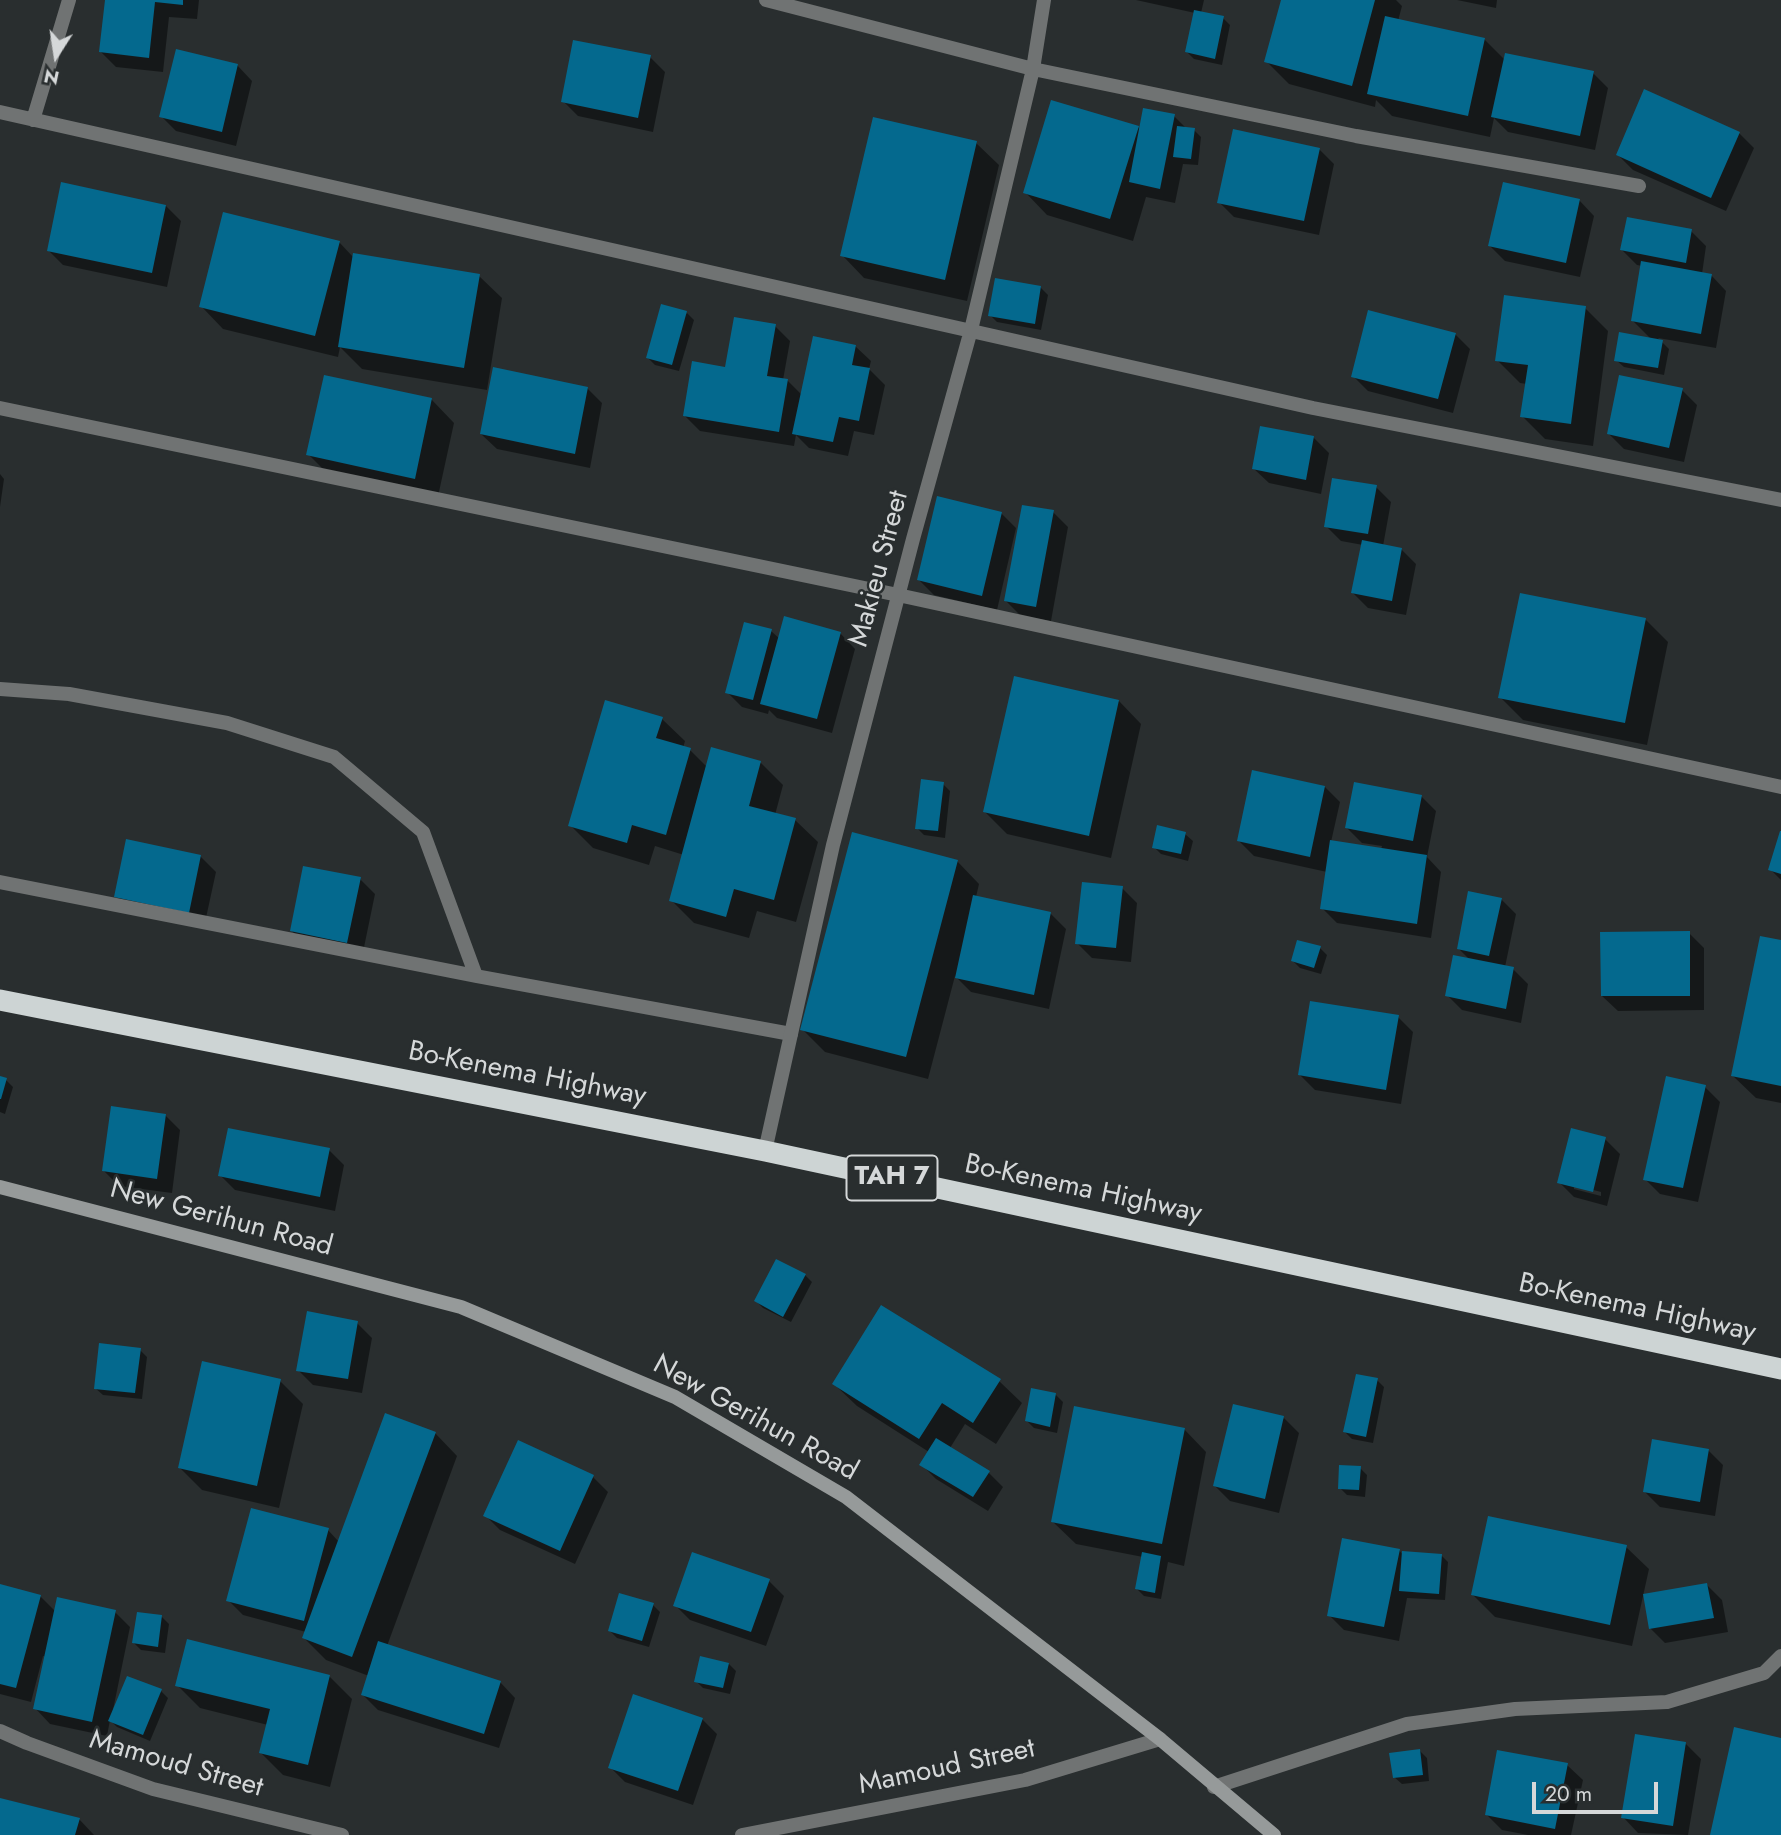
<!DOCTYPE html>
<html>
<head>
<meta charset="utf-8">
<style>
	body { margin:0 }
	#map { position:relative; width:1781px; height:1835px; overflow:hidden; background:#292e2f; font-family:Jost,sans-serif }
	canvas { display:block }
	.north { position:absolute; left:21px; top:21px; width:70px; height:70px; -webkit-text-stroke:5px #292e2f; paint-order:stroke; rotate:192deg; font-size:19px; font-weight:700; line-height:28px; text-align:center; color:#d5d8d9 }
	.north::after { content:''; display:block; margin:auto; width:24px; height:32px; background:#d5d8d9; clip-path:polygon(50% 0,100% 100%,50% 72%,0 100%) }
	.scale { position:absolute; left:1532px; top:1782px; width:126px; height:32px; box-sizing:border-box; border:4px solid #d5d8d9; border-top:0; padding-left:9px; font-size:21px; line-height:24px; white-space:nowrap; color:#d5d8d9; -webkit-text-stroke:5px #292e2f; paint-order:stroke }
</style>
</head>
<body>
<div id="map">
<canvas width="1781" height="1835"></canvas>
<div class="north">N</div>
<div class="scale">20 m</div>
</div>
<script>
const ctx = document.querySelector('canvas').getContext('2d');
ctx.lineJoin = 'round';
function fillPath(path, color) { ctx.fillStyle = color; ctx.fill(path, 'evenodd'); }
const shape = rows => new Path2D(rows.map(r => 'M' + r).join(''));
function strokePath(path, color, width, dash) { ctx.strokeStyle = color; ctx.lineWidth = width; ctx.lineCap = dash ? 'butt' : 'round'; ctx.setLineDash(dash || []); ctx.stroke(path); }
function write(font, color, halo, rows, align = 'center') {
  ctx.font = font + ' Jost,sans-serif'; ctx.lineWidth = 5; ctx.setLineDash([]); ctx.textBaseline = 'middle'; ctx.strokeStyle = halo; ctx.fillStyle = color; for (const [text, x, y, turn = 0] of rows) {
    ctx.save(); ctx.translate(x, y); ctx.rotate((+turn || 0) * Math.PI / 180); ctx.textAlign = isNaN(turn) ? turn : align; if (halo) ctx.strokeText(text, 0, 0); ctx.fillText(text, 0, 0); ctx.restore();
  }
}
const shadow = shape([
	[107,0,199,0,197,19,169,17,163,72,116,67,101,52],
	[1136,0,1204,0,1201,13,1223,18,1230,25,1222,65,1194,59,1187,52,1195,13],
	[1283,0,1396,0,1402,6,1398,21,1484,39,1505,60,1593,73,1608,88,1595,150,1508,132,1494,118,1490,137,1392,116,1376,100,1375,107,1289,84,1266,61],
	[1457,0,1497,0,1496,8],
	[650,57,665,72,653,132,578,116,563,101],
	[237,65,252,81,236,146,176,131,161,116],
	[1174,116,1187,129,1194,130,1201,137,1198,165,1183,164,1175,203,1146,197,1133,241,1047,215,1025,192,1138,127,1140,130],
	[1739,133,1754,148,1726,211,1633,170,1618,155],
	[976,143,999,165,967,301,864,278,842,255],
	[1319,149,1334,164,1319,235,1234,217,1219,202],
	[1579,200,1594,216,1580,277,1505,261,1490,246],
	[166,206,181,221,167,287,63,265,48,250],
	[1691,231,1706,246,1702,274,1711,275,1726,291,1716,348,1658,338,1669,349,1664,375,1624,367,1616,360,1652,340,1633,321,1642,266,1637,265,1622,250],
	[339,242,354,258,479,276,502,298,487,390,362,369,340,347,338,357,223,329,201,306],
	[1040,287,1048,295,1041,330,997,322,990,315],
	[1585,308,1608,331,1593,446,1545,439,1522,416,1527,384,1520,383,1497,360],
	[687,313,694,320,679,371,655,365,648,358],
	[775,326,790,341,783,380,787,380,802,395,855,346,871,361,869,369,885,385,874,435,854,431,848,456,809,448,796,435,794,446,700,431,685,416,727,369],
	[1455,334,1470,349,1453,413,1368,391,1353,376],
	[325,377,432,400,454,423,437,501,331,477,308,454],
	[587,388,602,403,590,468,497,449,481,434],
	[1682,390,1697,405,1684,462,1624,449,1609,434],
	[1314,438,1329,453,1321,494,1269,483,1253,468],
	[0,474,4,479,0,507],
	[1376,487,1391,502,1383,546,1401,549,1416,564,1406,615,1368,608,1353,593,1363,545,1341,541,1326,526],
	[1053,512,1068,527,1051,621,1021,616,1006,601],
	[1001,513,1016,528,997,610,934,595,919,580],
	[1646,620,1668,642,1647,745,1523,720,1500,697],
	[745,624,771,631,780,639,840,633,855,649,832,733,777,718,769,710,768,714,742,707,727,692],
	[1119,701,1141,724,1111,858,1007,834,985,812],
	[662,719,685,741,683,748,690,750,707,767,761,763,783,785,775,815,795,820,818,842,796,922,757,911,749,938,694,923,671,900,684,855,655,846,649,865,593,848,570,825],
	[943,784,950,791,945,838,924,835,917,828],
	[1325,787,1340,802,1331,842,1381,850,1382,846,1362,843,1347,828,1421,796,1436,811,1427,857,1441,872,1431,938,1337,923,1322,908,1327,872,1254,856,1239,841],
	[1185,834,1193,841,1188,861,1161,854,1154,847],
	[1781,835,1781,880,1770,869],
	[200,856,216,872,204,927,131,911,116,896],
	[957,861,979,884,976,897,1051,914,1066,929,1049,1009,971,992,955,976,928,1079,825,1052,802,1029],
	[360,879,375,894,362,957,307,946,292,931],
	[1122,888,1137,903,1131,962,1092,958,1077,943],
	[1501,899,1516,914,1505,967,1513,969,1528,984,1521,1023,1462,1010,1447,995,1470,960,1459,949],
	[1689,933,1704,948,1704,1010,1618,1011,1602,996],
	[1781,941,1781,1103,1756,1098,1733,1076],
	[1320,948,1327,955,1321,974,1300,968,1293,961],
	[1398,1017,1413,1032,1401,1104,1315,1090,1300,1075],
	[0,1078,6,1080,13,1087,5,1114,0,1112],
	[1705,1087,1720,1102,1698,1202,1660,1194,1645,1179],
	[165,1115,180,1130,172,1193,119,1186,104,1171],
	[1605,1139,1620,1154,1607,1206,1574,1197,1559,1182],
	[1574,1185,1601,1192,1601,1196,1574,1189],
	[329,1150,344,1165,335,1211,235,1190,220,1175],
	[805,1275,812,1282,791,1322,763,1308,756,1301],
	[357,1323,372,1338,362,1393,313,1385,298,1370],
	[140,1350,147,1357,142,1399,103,1395,95,1388],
	[1377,1380,1384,1387,1373,1443,1352,1439,1345,1432],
	[280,1381,303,1404,279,1508,202,1490,179,1467],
	[999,1381,1022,1403,996,1444,965,1424,950,1448,988,1472,1003,1487,988,1511,936,1479,921,1464,929,1452,857,1406,834,1384],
	[1056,1395,1063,1402,1057,1433,1034,1428,1027,1421],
	[1284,1418,1299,1433,1279,1513,1230,1501,1215,1486],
	[1184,1429,1206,1452,1184,1566,1168,1562,1161,1599,1144,1596,1137,1589,1143,1557,1076,1544,1053,1522],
	[435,1433,457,1456,387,1646,500,1682,515,1698,499,1748,378,1710,363,1695,369,1676,326,1660,304,1638,306,1632,243,1615,228,1600,328,1530,339,1542],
	[1708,1450,1723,1465,1715,1516,1660,1507,1645,1492],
	[1360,1468,1367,1475,1365,1497,1347,1495,1340,1488],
	[593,1477,608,1492,575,1564,500,1530,485,1515],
	[1626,1547,1649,1569,1632,1646,1495,1617,1473,1595],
	[1399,1550,1403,1555,1441,1555,1448,1562,1445,1600,1407,1598,1399,1641,1344,1630,1329,1615],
	[769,1581,784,1596,766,1646,690,1620,675,1605],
	[1707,1585,1722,1600,1728,1632,1665,1643,1650,1628],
	[0,1586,40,1596,56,1612,115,1612,130,1627,113,1710,161,1691,168,1698,150,1741,117,1727,110,1720,107,1736,50,1724,35,1708,46,1657,43,1656,31,1702,0,1694],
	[653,1605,660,1612,649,1647,617,1638,610,1631],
	[162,1617,169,1624,165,1653,141,1650,134,1643],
	[729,1664,736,1671,730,1694,703,1688,696,1681],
	[329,1676,352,1699,330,1787,283,1775,261,1753,268,1725,200,1708,177,1685],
	[702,1719,717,1734,693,1805,625,1782,610,1767],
	[1686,1744,1701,1759,1688,1835,1638,1833,1623,1817],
	[1420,1751,1427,1758,1429,1781,1402,1784,1394,1777],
	[1567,1765,1583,1780,1571,1835,1528,1835,1502,1830,1487,1815],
	[0,1800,79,1819,94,1835,0,1835]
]);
const building = shape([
	[105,0,183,0,183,5,155,2,149,58,99,52],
	[1281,0,1375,0,1352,86,1264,62],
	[1194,10,1224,16,1215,59,1185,52],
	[1385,16,1485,38,1468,116,1367,94],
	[573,40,651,55,638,118,561,102],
	[176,49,238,64,222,132,159,117],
	[1505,53,1594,71,1580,136,1491,117],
	[1644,89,1740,132,1711,198,1616,155],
	[1051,100,1139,126,1110,219,1023,193],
	[1143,108,1175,114,1160,189,1129,182],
	[873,117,977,141,945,280,840,256],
	[1177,126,1195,128,1191,159,1173,157],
	[1233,129,1320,148,1304,221,1217,203],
	[61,182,166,205,152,273,47,251],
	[1503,182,1580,199,1566,263,1488,246],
	[223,212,340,241,315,336,199,307],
	[1627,217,1692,229,1686,263,1620,250],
	[353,253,480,274,464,368,338,347],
	[1641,261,1712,274,1701,334,1631,321],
	[995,278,1041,286,1035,324,988,316],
	[1504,295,1586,306,1571,424,1520,417,1528,365,1495,361],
	[661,304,687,311,672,365,646,358],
	[1368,310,1456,333,1438,399,1351,377],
	[734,317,776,324,767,376,788,379,779,432,683,416,692,361,725,367],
	[1619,332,1663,340,1658,368,1614,361],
	[813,336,856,345,852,365,870,368,859,421,839,417,833,442,792,434],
	[493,367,588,387,575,454,480,434],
	[324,375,432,398,415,479,306,455],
	[1619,375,1683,388,1669,448,1607,434],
	[1260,426,1314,436,1306,480,1252,469],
	[1332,478,1377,485,1368,534,1324,527],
	[937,496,1002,512,982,596,917,580],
	[1022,505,1054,510,1036,607,1004,601],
	[1362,540,1402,548,1392,601,1351,593],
	[1520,593,1646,618,1625,723,1498,698],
	[784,616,841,632,817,719,760,704],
	[744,622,772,629,753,700,725,693],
	[1014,676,1119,700,1089,836,983,812],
	[605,700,663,717,656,738,691,748,666,835,632,825,627,843,568,826],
	[711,747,761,761,749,806,796,818,774,900,734,889,726,917,669,901],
	[1252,770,1325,786,1310,857,1237,841],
	[921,779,944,782,938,831,915,829],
	[1354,782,1422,795,1413,841,1345,828],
	[1157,825,1186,832,1181,854,1152,848],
	[1780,831,1781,831,1781,874,1768,870],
	[852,832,958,860,906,1057,800,1030],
	[126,839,201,855,189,913,114,897],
	[1330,840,1427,855,1417,924,1320,909],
	[303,866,361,877,347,943,290,931],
	[1082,882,1123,886,1116,948,1075,944],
	[1468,891,1502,898,1489,956,1457,949],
	[973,895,1051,912,1034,995,955,978],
	[1690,931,1690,996,1601,996,1600,932],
	[1760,936,1781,940,1781,1086,1731,1076],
	[1297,940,1321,946,1314,968,1291,961],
	[1453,955,1514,967,1506,1009,1445,996],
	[1310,1001,1399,1015,1386,1090,1298,1075],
	[0,1076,7,1078,1,1099,0,1099],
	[1666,1076,1706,1085,1683,1188,1643,1180],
	[111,1106,166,1114,157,1179,102,1171],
	[228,1128,330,1148,320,1197,218,1176],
	[1571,1128,1606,1137,1593,1192,1557,1183],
	[776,1259,806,1274,783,1317,754,1301],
	[881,1305,1001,1379,973,1423,942,1403,919,1439,832,1384],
	[307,1311,358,1321,348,1379,296,1371],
	[99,1343,141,1348,135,1393,94,1389],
	[202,1361,281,1379,257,1486,178,1468],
	[1356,1374,1378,1378,1366,1437,1343,1432],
	[1031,1388,1056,1393,1050,1427,1025,1421],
	[1233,1404,1284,1416,1265,1499,1213,1486],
	[1074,1406,1185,1428,1162,1544,1051,1522],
	[385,1413,436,1432,352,1657,302,1638],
	[936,1438,990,1471,973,1497,919,1465],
	[1652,1439,1709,1449,1700,1502,1643,1492],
	[518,1440,594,1475,560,1551,483,1516],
	[1339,1465,1361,1466,1359,1490,1338,1489],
	[251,1508,329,1528,304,1621,226,1601],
	[1488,1516,1627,1545,1610,1625,1471,1595],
	[1342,1538,1400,1549,1384,1627,1327,1616],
	[1402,1551,1442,1554,1439,1594,1399,1591],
	[692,1552,770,1579,751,1632,673,1606],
	[1142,1552,1161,1556,1155,1593,1135,1589],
	[1707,1583,1714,1618,1649,1629,1643,1594],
	[0,1584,41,1595,16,1688,0,1684],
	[619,1593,654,1603,642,1641,608,1631],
	[57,1597,116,1610,92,1722,33,1709],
	[137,1612,162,1615,158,1647,132,1643],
	[187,1639,330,1675,308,1765,259,1753,270,1709,175,1686],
	[378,1641,501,1681,484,1734,361,1695],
	[700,1656,729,1663,723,1688,694,1682],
	[127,1676,162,1689,143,1735,108,1721],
	[633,1694,703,1718,678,1791,608,1768],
	[1734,1727,1781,1738,1781,1835,1710,1835],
	[1635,1734,1686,1742,1673,1826,1621,1818],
	[1420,1749,1423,1775,1393,1778,1389,1753],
	[1497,1750,1568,1763,1555,1829,1485,1815],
	[0,1798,80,1818,75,1835,0,1835]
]);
const lane = shape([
	[0,689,69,694,227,723,334,757,423,832,476,976],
	[0,882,476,976,791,1034]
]);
const street = shape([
	[766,0,1033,69,1356,136,1639,186],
	[0,112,1313,408,1781,500],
	[33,120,69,0],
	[0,408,898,595,1781,787],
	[765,1151,833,845,913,539,971,330,1033,69,1044,0],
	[0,1731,27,1743,153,1789,342,1835],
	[1214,1787,1407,1724,1515,1709,1667,1702,1764,1673,1781,1656],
	[742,1835,1025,1780,1160,1739]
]);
const secondary = shape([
	[0,1187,461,1307,675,1397,846,1497,1160,1739,1274,1835]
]);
const highway = shape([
	[0,1000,765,1151,1781,1369]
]);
const shields = [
	[892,1178,91]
];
const shieldNames = [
	["TAH 7",892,1178]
];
const streetNames = [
	["Makieu Street",880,569,-75],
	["Bo-Kenema Highway",527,1075,11],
	["Bo-Kenema Highway",1083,1190,12],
	["New Gerihun Road",221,1219,15],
	["Bo-Kenema Highway",1637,1309,12],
	["New Gerihun Road",755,1419,29],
	["Mamoud Street",176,1765,16],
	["Mamoud Street",947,1768,-12]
];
fillPath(shadow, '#0007');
fillPath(building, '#04698e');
strokePath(lane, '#707373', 14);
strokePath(street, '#707373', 14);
strokePath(secondary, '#969a9a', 14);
strokePath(highway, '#cdd4d4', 21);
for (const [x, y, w] of shields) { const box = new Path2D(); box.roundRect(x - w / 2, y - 22.5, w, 45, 5); ctx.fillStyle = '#292e2f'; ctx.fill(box); strokePath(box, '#d5d8d9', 2); }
write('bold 26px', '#d5d8d9', null, shieldNames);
write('28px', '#d5d8d9', '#292e2f', streetNames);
</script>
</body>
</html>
